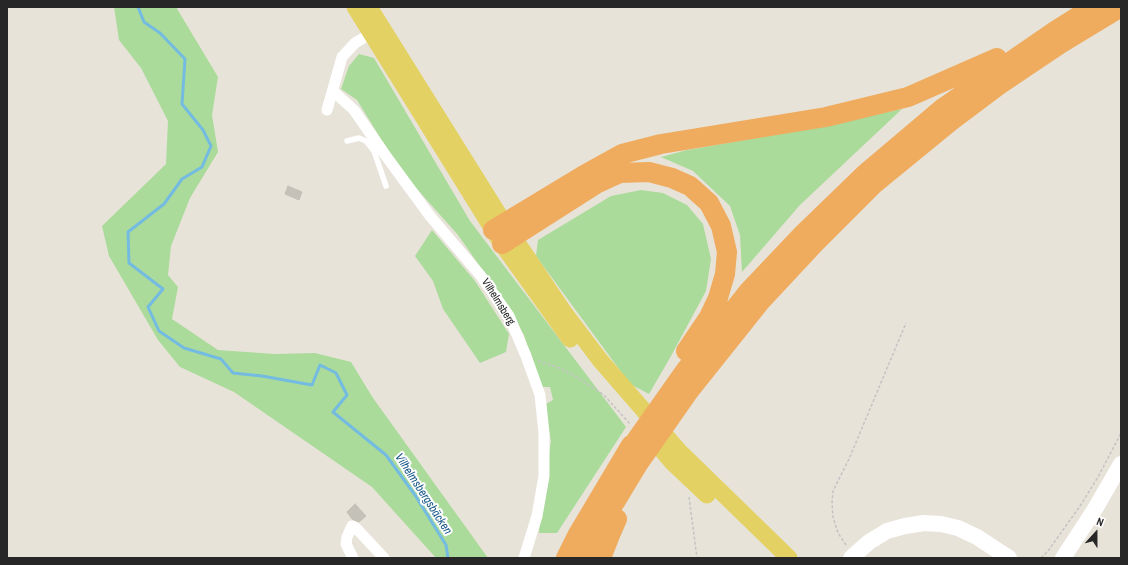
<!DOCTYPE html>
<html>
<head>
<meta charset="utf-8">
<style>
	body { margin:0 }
	#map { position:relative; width:1128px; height:565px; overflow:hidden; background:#e8e3d9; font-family:"Archivo Narrow",sans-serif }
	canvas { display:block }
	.frame { position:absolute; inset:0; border:8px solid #272727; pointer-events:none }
	.north { position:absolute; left:1076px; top:513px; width:40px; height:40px; -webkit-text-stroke:3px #fff; paint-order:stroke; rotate:21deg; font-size:11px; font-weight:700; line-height:16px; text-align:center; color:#272727 }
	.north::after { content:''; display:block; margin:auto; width:14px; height:18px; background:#272727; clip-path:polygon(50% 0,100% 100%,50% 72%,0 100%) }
</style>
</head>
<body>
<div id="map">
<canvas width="1128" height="565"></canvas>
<div class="frame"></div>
<div class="north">N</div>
</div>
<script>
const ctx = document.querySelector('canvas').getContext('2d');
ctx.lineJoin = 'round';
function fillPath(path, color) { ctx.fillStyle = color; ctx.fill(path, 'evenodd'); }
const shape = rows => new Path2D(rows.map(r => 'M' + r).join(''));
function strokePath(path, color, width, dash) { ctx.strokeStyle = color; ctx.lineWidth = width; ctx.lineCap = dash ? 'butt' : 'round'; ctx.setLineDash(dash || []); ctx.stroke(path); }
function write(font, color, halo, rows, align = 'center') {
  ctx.font = font + ' "Archivo Narrow",sans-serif'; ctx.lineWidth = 4; ctx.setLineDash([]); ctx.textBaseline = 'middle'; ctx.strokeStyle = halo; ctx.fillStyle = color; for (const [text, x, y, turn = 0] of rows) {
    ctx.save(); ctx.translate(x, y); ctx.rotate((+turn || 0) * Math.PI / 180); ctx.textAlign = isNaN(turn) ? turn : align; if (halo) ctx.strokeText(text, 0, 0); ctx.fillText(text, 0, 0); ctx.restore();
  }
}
const green = shape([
	[114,7,176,7,218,77,212,115,218,152,190,198,171,246,168,275,178,287,172,319,218,350,275,354,315,353,351,362,373,398,488,558,436,558,372,487,234,392,180,367,158,340,109,256,102,226,166,164,168,121,141,68,119,40],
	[359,54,374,58,470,221,626,427,557,533,539,533,541,504,551,441,544,405,553,400,550,387,540,387,524,335,498,292,458,235,400,170,357,100,341,89,349,66],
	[902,109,800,205,742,272,740,235,730,206,693,171,661,157,687,150,791,132],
	[641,190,663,193,687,205,703,224,711,259,706,291,671,356,649,394,630,384,536,256,538,240,611,196],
	[432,230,475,281,509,334,506,352,480,363,443,309,433,281,415,256]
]);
const stream = shape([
	[138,7,144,22,160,33,185,59,182,104,203,130,211,146,202,167,182,179,164,204,128,232,129,263,163,289,148,307,159,331,184,348,221,359,233,373,262,376,312,385,320,365,336,373,347,395,333,412,386,455,415,495,446,545,448,558]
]);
const building = shape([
	[288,186,302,192,299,200,285,194,288,186],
	[355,504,366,516,359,522,352,519,347,512,355,504]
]);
const path = shape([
	[538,361,557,367,575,376,589,385,604,395,630,424],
	[689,497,697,558],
	[846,545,838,533,833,517,832,503,833,491,849,459,906,323],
	[1041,558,1048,551,1080,506,1098,477,1121,433]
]);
const lane = shape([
	[347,141,359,138,366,141,374,151,386,186]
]);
const street = shape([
	[333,91,354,110,386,156,430,216,481,276,509,316,526,356,540,395,544,433,544,476,537,516,524,558],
	[327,110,342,57,355,43,377,30],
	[353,558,346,544,347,537,352,526,356,528,384,558]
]);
const secondary = shape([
	[851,558,869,542,887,531,905,526,924,523,941,524,958,528,977,537,1009,558],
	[1063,558,1095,509,1121,464]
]);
const primary = shape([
	[355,7,502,244,570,339],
	[369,7,504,223,563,311,600,360,679,451,789,558],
	[647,432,672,462,707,495]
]);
const highway = shape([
	[493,230,584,175,622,154,661,144,826,117,908,97,997,58],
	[502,244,596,184,620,173,649,172,672,178,690,186,709,203,721,226,727,252,725,274,718,298,709,317,686,351],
	[625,456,685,371,748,292,803,234,865,174,943,108,1055,31,1093,7],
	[566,558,578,534,631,445],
	[583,558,592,540,638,464,689,391,760,302,815,243,874,184,951,121,999,85,1060,44,1121,7],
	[601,558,610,535,617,519]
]);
const streetNames = [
	["Vilhelmsberg",498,302,58]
];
const waterNames = [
	["Vilhelmsbergsbäcken",423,494,57]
];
fillPath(green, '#aadb9a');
strokePath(stream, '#74bbe2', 3);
fillPath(building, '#c4c1b8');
strokePath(building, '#c3bfb4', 1);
strokePath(path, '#c3c3c3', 1.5, [3, 2]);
strokePath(lane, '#fff', 5.5);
strokePath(street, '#fff', 11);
strokePath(secondary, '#fff', 16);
strokePath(primary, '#e3d164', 17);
strokePath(highway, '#efab5e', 20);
write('11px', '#272727', '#fff', streetNames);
write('italic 12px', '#195889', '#fff', waterNames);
</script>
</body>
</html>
